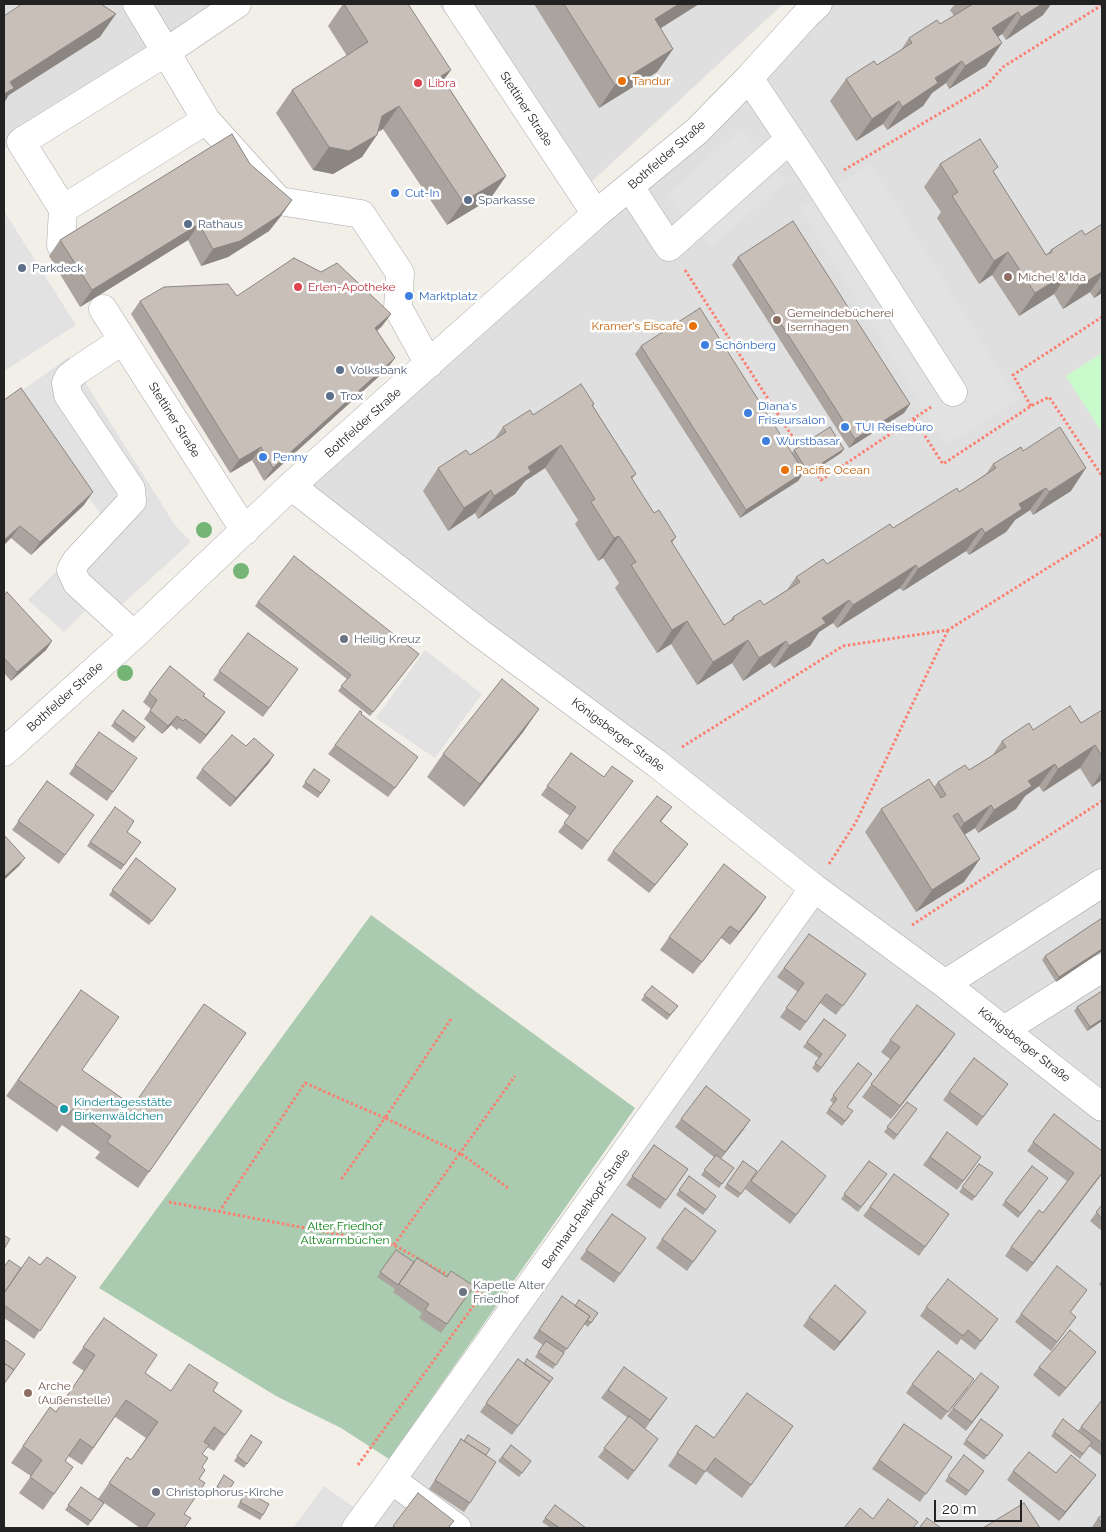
<!DOCTYPE html>
<html>
<head>
<meta charset="utf-8">
<style>
	body { margin:0 }
	#map { position:relative; width:1106px; height:1532px; overflow:hidden; background:#f2efe9; font-family:Raleway,sans-serif }
	canvas { display:block }
	.frame { position:absolute; inset:0; border:5px solid #222; pointer-events:none }
	.scale { position:absolute; left:934px; top:1500px; width:88px; height:22px; box-sizing:border-box; border:2px solid #222; border-top:0; padding-left:6px; font-size:15px; line-height:18px; white-space:nowrap; color:#222; -webkit-text-stroke:4px #fff; paint-order:stroke }
</style>
</head>
<body>
<div id="map">
<canvas width="1106" height="1532"></canvas>
<div class="frame"></div>
<div class="scale">20 m</div>
</div>
<script>
const ctx = document.querySelector('canvas').getContext('2d');
ctx.lineJoin = 'round';
function fillPath(path, color) { ctx.fillStyle = color; ctx.fill(path, 'evenodd'); }
const shape = rows => new Path2D(rows.map(r => 'M' + r).join(''));
function strokePath(path, color, width, dash) { ctx.strokeStyle = color; ctx.lineWidth = width; ctx.lineCap = dash ? 'butt' : 'round'; ctx.setLineDash(dash || []); ctx.stroke(path); }
function write(font, color, halo, rows, align = 'center') {
  ctx.font = font + ' Raleway,sans-serif'; ctx.lineWidth = 5; ctx.setLineDash([]); ctx.textBaseline = 'middle'; ctx.strokeStyle = halo; ctx.fillStyle = color; for (const [text, x, y, turn = 0] of rows) {
    ctx.save(); ctx.translate(x, y); ctx.rotate((+turn || 0) * Math.PI / 180); ctx.textAlign = isNaN(turn) ? turn : align; if (halo) ctx.strokeText(text, 0, 0); ctx.fillText(text, 0, 0); ctx.restore();
  }
}
const residential = shape([
	[4,4,220,4,4,149],
	[438,4,783,4,585,188],
	[818,4,1102,4,1102,1528,356,1528,814,888,291,486]
]);
const cemetery = shape([
	[371,915,635,1108,389,1459,341,1428,276,1396,99,1288]
]);
const park = shape([
	[1102,353,1102,433,1066,376]
]);
const parking = shape([
	[741,129,787,180,712,247,666,196],
	[871,164,1018,400,946,445,800,209],
	[4,211,76,325,4,371],
	[69,357,175,525,191,542,107,618,92,604,64,632,28,600,106,521,13,397],
	[425,650,482,694,435,758,376,718],
	[324,1486,355,1508,340,1528,293,1528]
]);
const path = shape([
	[844,170,986,86,1003,67,1102,5],
	[685,270,801,450],
	[1031,406,1013,375,1102,317],
	[914,419,943,464,1031,406,1049,397,1102,476],
	[813,467,821,480,931,407],
	[682,747,843,646,948,630,1102,534],
	[829,864,856,822,948,630],
	[912,925,1102,801],
	[451,1019,385,1118,460,1153,515,1076],
	[169,1202,394,1245,451,1277],
	[219,1212,305,1083,385,1118,340,1181],
	[394,1245,460,1153,508,1188],
	[358,1465,482,1294,470,1288]
]);
const minor = shape([
	[137,4,166,52,237,4],
	[457,4,596,214],
	[166,52,206,120,63,209,21,142,166,52],
	[749,78,811,171,953,392],
	[206,120,279,201,361,214,400,273,398,308,429,364],
	[630,187,669,247,790,139],
	[61,245,63,209],
	[103,309,245,531],
	[123,340,78,370,69,377,66,383,68,395,131,489,132,501,76,561,71,570,77,583,134,635],
	[291,486,481,634,656,763,814,888,945,984,1102,1107],
	[4,752,134,635,291,486,596,214,697,131,749,78,806,15,818,4],
	[945,984,1102,883],
	[1004,1030,1102,968],
	[392,1480,457,1528],
	[356,1528,387,1486,814,888]
]);
const trees = [
	[204,530],
	[241,571],
	[125,673]
];
const wall = shape([
	[343,4,408,4,444,80,506,176,490,199,447,225,383,129,378,132,362,157,333,174,313,170,276,113,292,90,347,56,328,26],
	[534,4,699,4,660,28,673,49,657,72,599,108],
	[955,4,1051,4,1043,15,1006,40,1002,34,998,37,986,66,949,89,946,83,932,93,923,106,887,130,883,124,856,141,830,101,846,79,877,65,901,50,909,38,940,24,954,16,950,10],
	[232,134,281,216,269,231,228,257,201,266,188,240,80,307,49,256,60,240],
	[940,164,994,173,1046,255,1051,250,1085,235,1102,224,1102,293,1094,298,1090,292,1063,309,1054,294,1019,316,992,275,979,284,937,218,941,212,924,187],
	[738,257,910,404,904,413,849,448,732,265],
	[237,296,391,314,382,326,377,331,395,358,386,370,264,481,252,460,230,473,131,314,140,301],
	[641,346,792,453,794,450,844,449,841,453,804,477,803,474,798,481,740,518,635,354],
	[4,400,84,505,31,555,11,538],
	[594,404,593,406,636,474,632,479,654,513,676,537,672,543,724,625,729,622,733,617,764,605,787,590,796,577,827,564,959,492,986,474,993,464,1023,451,1071,491,1033,515,1030,510,1015,520,1006,532,969,555,966,551,903,591,900,588,837,628,833,623,819,632,810,646,774,668,770,663,743,681,732,663,697,685,671,644,657,653,615,588,619,583,603,558,598,561,575,524,578,520,545,468,525,481,515,494,478,519,475,513,448,531,423,491,438,468,470,455,494,440,503,427,533,415],
	[4,595,52,641,46,650,11,681,4,673],
	[258,602,419,654,370,716,338,691,347,679,255,606],
	[248,633,298,669,263,717,213,680],
	[149,693,205,694,204,696,225,712,200,744,179,728,177,730,171,725,162,734,144,719,151,709,143,702],
	[539,709,523,732,464,807,427,777,443,754],
	[123,710,145,727,133,743,111,726],
	[1102,710,1102,780,1092,787,1080,768,1043,792,1039,786,1025,796,1016,809,978,833,975,828,964,835,964,882,916,912,865,832,881,809,934,787,938,782,969,770,992,756,1002,741,1033,730,1081,723],
	[361,714,412,766,388,797,328,754,335,745],
	[246,746,274,755,268,764,230,807,196,778,202,769],
	[571,753,604,777,633,781,582,850,558,832,570,816,541,795],
	[137,758,107,801,69,774,75,765],
	[314,769,330,780,318,798,302,787],
	[47,781,94,815,59,864,12,830],
	[115,807,127,832,141,842,121,870,87,846],
	[672,807,661,822,682,852,649,893,607,860,613,851],
	[136,858,176,889,149,925,109,895],
	[758,909,730,945,721,938,693,974,660,950,669,937],
	[1102,918,1102,951,1056,982,1042,960,1045,956],
	[809,934,866,974,836,1015,820,1003,800,1031,780,1017,798,992,777,977],
	[652,986,678,1006,667,1020,641,1000],
	[81,990,82,1070,133,1106,246,1033,138,1188,95,1158,100,1152,62,1125,57,1132,6,1096],
	[1102,991,1102,1021,1087,1031,1074,1011,1077,1007],
	[824,1019,846,1035,818,1073,812,1068,819,1058,803,1047],
	[890,1040,946,1047,891,1119,862,1097,890,1059,881,1052],
	[858,1063,847,1107,850,1116,842,1126,826,1113,833,1103,830,1100],
	[1008,1084,977,1126,943,1100,949,1092],
	[907,1102,917,1109,894,1140,884,1132],
	[681,1119,744,1129,721,1158,734,1168,719,1188,701,1175,714,1157,675,1127],
	[947,1132,975,1166,957,1190,923,1165],
	[1033,1142,1102,1151,1102,1174,1027,1272,1005,1256,1011,1247,1043,1213,1067,1181,1027,1151],
	[654,1145,688,1169,660,1209,626,1185],
	[743,1161,757,1171,738,1198,724,1188],
	[869,1161,887,1174,858,1212,841,1199],
	[979,1164,993,1173,972,1201,959,1192],
	[1032,1166,1048,1178,1018,1218,1002,1205],
	[894,1174,949,1214,919,1256,863,1216],
	[689,1176,716,1196,703,1215,676,1195],
	[826,1176,790,1224,745,1189,751,1181],
	[1102,1205,1102,1231,1090,1221],
	[612,1214,646,1238,614,1283,580,1259],
	[716,1231,687,1271,656,1248,662,1239],
	[396,1250,414,1262,447,1277,474,1286,441,1333,419,1318,422,1313,393,1292,395,1289,377,1277],
	[4,1267,21,1268,76,1277,34,1339,4,1318],
	[1102,1280,1102,1287,1099,1284],
	[1087,1290,1070,1313,1076,1317,1051,1351,1015,1322,1021,1314],
	[562,1296,575,1306,598,1313,588,1327,584,1324,553,1369,535,1357,543,1345,533,1338],
	[926,1307,998,1319,975,1350,961,1339,957,1345,920,1316],
	[866,1312,860,1320,834,1351,803,1326,809,1317],
	[104,1318,145,1373,171,1391,213,1391,242,1411,214,1451,207,1447,202,1454,202,1467,199,1479,184,1514,184,1528,140,1528,104,1503,88,1526,65,1510,81,1487,98,1499,127,1457,131,1460,146,1438,115,1417,82,1465,68,1456,65,1461,73,1467,43,1510,19,1493,31,1476,11,1463,50,1407,56,1412,84,1371,72,1363],
	[1096,1352,1089,1361,1059,1397,1033,1375,1039,1367],
	[518,1359,524,1364,553,1378,512,1435,480,1412],
	[624,1367,667,1398,645,1429,652,1448,628,1480,598,1457,628,1418,601,1398],
	[912,1384,968,1388,941,1420,906,1393],
	[999,1387,966,1431,947,1416,953,1408],
	[1102,1400,1102,1456,1089,1446,1080,1459,1051,1436,1063,1419,1078,1431],
	[981,1419,1003,1435,984,1460,963,1444],
	[904,1424,952,1457,920,1502,872,1469],
	[696,1425,714,1438,793,1426,742,1498,706,1471,696,1485,668,1466],
	[251,1435,262,1442,244,1468,234,1461],
	[461,1439,486,1455,470,1503,464,1512,429,1489],
	[511,1445,531,1461,519,1477,498,1461],
	[964,1455,984,1471,966,1496,945,1481],
	[1013,1471,1056,1473,1090,1483,1059,1521,1007,1480],
	[224,1475,234,1482,224,1497,214,1491],
	[246,1491,263,1515,260,1520,237,1507],
	[555,1505,586,1528,551,1528,542,1522],
	[1102,1515,1102,1528,1093,1528,1092,1527,1098,1518]
]);
const shadedWall = shape([
	[679,4,699,4,639,42,655,19],
	[1042,4,1051,4,1043,15,1006,40,1021,17],
	[1018,12,1002,34,977,51,992,28],
	[116,14,100,37,9,95,4,103,4,91,10,82],
	[1002,43,986,66,949,89,965,66],
	[673,49,657,72,599,108,615,85],
	[962,61,946,83,932,93,923,106,887,130,902,107,935,78],
	[451,70,435,92,441,76],
	[899,101,883,124,856,141,872,119],
	[399,106,383,129,366,138,382,116],
	[377,135,362,157,333,174,313,170,329,147],
	[506,176,490,199,447,225,463,202],
	[292,200,281,216,269,231,228,257,201,266,213,249],
	[199,224,188,240,80,307,92,290],
	[1008,252,992,275,979,284,994,261],
	[1070,271,1054,294,1019,316,1035,293],
	[1102,272,1102,275,1090,292,1063,309,1079,286],
	[1102,286,1102,293,1094,298],
	[391,314,382,326,366,340,375,328],
	[395,358,386,370,264,481,273,468],
	[910,404,904,413,849,448,855,439],
	[561,445,545,468,525,481,515,494,478,519,494,496,528,467],
	[261,447,252,460,230,473,239,460],
	[844,449,841,453,804,477,808,472],
	[1086,468,1071,491,1033,515,1049,492],
	[804,472,798,481,740,518,746,510],
	[1046,488,1030,510,1015,520,1006,532,969,555,985,533,1019,504],
	[491,490,475,513,448,531,464,508],
	[93,492,84,505,31,555,40,542],
	[20,526,11,538,4,545,4,540],
	[982,528,966,551,903,591,918,569],
	[619,536,603,558,598,561,614,538],
	[916,565,900,588,837,628,853,605],
	[849,600,833,623,819,632,810,646,774,668,789,646,822,618],
	[687,621,671,644,657,653,672,630],
	[748,640,732,663,697,685,713,662],
	[52,641,46,650,11,681,17,672],
	[786,641,770,663,743,681,759,658],
	[539,709,523,732,464,807,480,784],
	[225,712,219,721,200,744,206,735],
	[177,716,171,725,162,734,168,726],
	[1095,745,1080,768,1043,792,1058,769],
	[274,755,268,764,230,807,236,798],
	[1055,764,1039,786,1025,796,1016,809,978,833,994,810,1028,781],
	[1102,771,1102,780,1092,787],
	[991,805,975,828,948,845,964,823],
	[688,844,682,852,649,893,655,885],
	[25,858,19,866,4,880,4,877],
	[980,859,964,882,916,912,932,890],
	[766,897,758,909,730,945,739,932],
	[1102,949,1102,951,1056,982,1059,977],
	[1102,1019,1102,1021,1087,1031,1090,1027],
	[955,1034,946,1047,891,1119,900,1106],
	[750,1120,744,1129,719,1161,725,1152],
	[1102,1173,1102,1174,1027,1272,1033,1263],
	[866,1312,860,1320,834,1351,840,1342],
	[1096,1352,1089,1361,1059,1397,1066,1388],
	[999,1387,993,1396,966,1431,972,1422],
	[1096,1475,1090,1483,1059,1521,1065,1512]
]);
const building = shape([
	[22,4,101,4,116,14,10,82,14,88,4,94,4,16,22,4],
	[344,4,408,4,451,70,441,76,506,176,463,202,399,106,382,116,377,135,349,151,329,147,292,90,368,42,344,4],
	[564,4,679,4,655,19,673,49,615,85,564,4],
	[973,4,1042,4,1021,17,1018,12,992,28,1002,43,965,66,962,61,935,78,938,83,902,107,899,101,872,119,846,79,874,61,877,65,912,43,909,38,937,20,940,24,973,4],
	[232,134,250,164,292,200,280,215,240,241,213,249,199,224,92,290,60,240,232,134],
	[980,139,998,167,993,171,1046,255,1052,252,1051,250,1082,230,1085,235,1102,224,1102,272,1079,286,1070,271,1035,293,1008,252,994,261,952,196,958,192,940,164,980,139],
	[793,221,910,404,855,439,738,257,793,221],
	[294,258,321,272,337,263,391,314,375,328,395,358,273,468,261,447,239,460,140,301,164,287,228,284,237,296,294,258],
	[700,308,804,472,746,510,641,346,700,308],
	[581,384,594,404,592,405,636,474,631,477,654,513,659,510,676,537,671,541,724,625,734,619,733,617,760,600,764,605,800,582,796,577,823,559,827,564,890,524,893,528,957,488,959,492,996,468,993,464,1021,447,1023,451,1060,427,1086,468,1049,492,1046,488,1019,504,1022,509,985,533,982,528,918,569,916,565,853,605,849,600,822,618,826,623,789,646,786,641,759,658,748,640,713,662,687,621,672,630,631,565,636,562,619,536,614,538,591,502,595,499,561,445,528,467,531,472,494,496,491,490,464,508,438,468,466,450,470,455,506,432,503,427,530,410,533,415,581,384],
	[21,388,93,492,40,542,20,526,4,540,4,400,21,388],
	[830,427,844,449,808,472,794,450,830,427],
	[294,556,419,654,373,712,341,686,351,675,258,602,294,556],
	[7,592,52,641,17,672,4,658,4,595,7,592],
	[248,633,298,669,269,708,219,671,248,633],
	[170,666,205,694,203,696,225,712,206,735,185,719,183,721,177,716,168,726,150,711,157,700,149,693,170,666],
	[502,679,539,709,480,784,443,754,502,679],
	[1070,706,1081,723,1102,710,1102,756,1095,745,1058,769,1055,764,1028,781,1032,786,994,810,991,805,964,823,958,813,953,816,980,859,932,890,881,809,929,779,941,798,946,795,938,782,965,765,969,770,1006,747,1002,741,1029,723,1033,730,1070,706],
	[123,710,145,727,136,738,114,722,123,710],
	[360,711,362,712,361,714,418,757,395,788,335,745,360,711],
	[99,732,137,758,113,792,75,765,99,732],
	[232,735,246,746,254,738,274,755,236,798,202,769,232,735],
	[571,753,604,777,612,766,633,781,588,841,564,823,576,807,547,786,571,753],
	[314,769,330,780,321,793,305,782,314,769],
	[47,781,94,815,65,855,18,821,47,781],
	[657,796,672,807,660,821,688,844,655,885,613,851,657,796],
	[115,807,134,821,127,832,141,842,124,865,90,842,115,807],
	[4,835,25,858,4,877,4,835],
	[136,858,176,889,152,921,112,890,136,858],
	[724,864,766,897,739,932,730,926,702,962,669,937,724,864],
	[1102,918,1102,949,1059,977,1045,956,1102,918],
	[809,934,866,974,843,1006,826,994,806,1022,786,1008,804,983,784,968,809,934],
	[652,986,678,1006,670,1015,644,995,652,986],
	[81,990,119,1017,82,1070,133,1106,204,1004,246,1033,149,1172,107,1142,111,1136,73,1109,68,1115,18,1080,81,990],
	[1102,991,1102,1019,1090,1027,1077,1007,1102,991],
	[917,1005,955,1034,900,1106,871,1084,900,1047,890,1040,917,1005],
	[824,1019,846,1035,821,1068,815,1063,822,1054,807,1042,824,1019],
	[974,1058,1008,1084,983,1117,949,1092,974,1058],
	[858,1063,872,1074,847,1107,853,1111,845,1121,829,1109,837,1099,833,1095,858,1063],
	[706,1086,750,1120,725,1152,681,1119,706,1086],
	[907,1102,917,1109,897,1135,887,1127,907,1102],
	[1054,1114,1102,1151,1102,1173,1033,1263,1011,1247,1039,1210,1043,1213,1074,1173,1033,1142,1054,1114],
	[947,1132,981,1157,963,1181,930,1157,947,1132],
	[782,1141,826,1176,796,1215,751,1181,782,1141],
	[654,1145,688,1169,666,1200,632,1176,654,1145],
	[716,1155,734,1168,722,1184,704,1170,716,1155],
	[743,1161,757,1171,741,1194,727,1184,743,1161],
	[869,1161,887,1174,861,1207,844,1194,869,1161],
	[979,1164,993,1173,975,1197,962,1187,979,1164],
	[1032,1166,1048,1178,1021,1213,1005,1201,1032,1166],
	[894,1174,949,1214,925,1247,870,1207,894,1174],
	[689,1176,716,1196,706,1210,679,1190,689,1176],
	[1102,1205,1102,1218,1096,1212,1102,1205],
	[685,1208,716,1231,693,1262,662,1239,685,1208],
	[612,1214,646,1238,620,1274,586,1250,612,1214],
	[4,1235,10,1239,4,1249,4,1235],
	[396,1250,414,1262,398,1285,380,1272,396,1250],
	[29,1257,40,1265,47,1257,76,1277,40,1331,4,1305,4,1293,29,1257],
	[417,1258,447,1277,451,1271,474,1286,447,1324,425,1310,429,1304,399,1284,417,1258],
	[9,1260,21,1268,4,1293,4,1267,9,1260],
	[1057,1266,1087,1290,1070,1312,1076,1317,1057,1342,1021,1314,1057,1266],
	[948,1279,998,1319,981,1341,968,1330,963,1336,926,1307,948,1279],
	[835,1285,866,1312,840,1342,809,1317,835,1285],
	[562,1296,590,1316,567,1349,539,1330,562,1296],
	[579,1300,598,1313,591,1323,587,1320,590,1316,575,1306,579,1300],
	[104,1318,157,1355,145,1373,171,1391,189,1364,218,1383,213,1391,242,1411,225,1435,214,1427,204,1442,209,1445,202,1454,208,1458,202,1467,205,1470,199,1479,205,1483,184,1514,191,1518,184,1528,145,1528,155,1514,109,1483,127,1457,131,1460,158,1422,126,1400,93,1448,80,1439,65,1461,73,1467,54,1494,30,1477,42,1460,23,1446,50,1407,56,1412,95,1355,83,1347,104,1318],
	[1070,1330,1096,1352,1066,1388,1039,1367,1070,1330],
	[4,1339,25,1354,14,1370,4,1363,4,1339],
	[546,1341,564,1353,556,1365,538,1352,546,1341],
	[938,1351,974,1379,948,1412,912,1384,938,1351],
	[518,1359,550,1382,518,1426,486,1403,518,1359],
	[527,1359,553,1378,550,1382,524,1364,527,1359],
	[4,1363,14,1370,4,1384,4,1363],
	[624,1367,667,1398,650,1420,608,1390,624,1367],
	[981,1373,999,1387,972,1422,953,1408,981,1373],
	[747,1393,793,1426,751,1485,715,1458,705,1472,677,1453,696,1425,714,1438,747,1393],
	[1102,1400,1102,1443,1081,1427,1102,1400],
	[629,1416,658,1439,634,1471,604,1448,629,1416],
	[981,1419,1003,1435,987,1456,966,1440,981,1419],
	[1063,1419,1092,1442,1083,1454,1054,1432,1063,1419],
	[904,1424,952,1457,926,1494,879,1460,904,1424],
	[251,1435,262,1442,247,1464,237,1456,251,1435],
	[468,1435,490,1449,486,1455,464,1441,468,1435],
	[461,1439,496,1462,470,1503,435,1480,461,1439],
	[511,1445,531,1461,522,1473,502,1457,511,1445],
	[1029,1452,1056,1473,1071,1455,1096,1475,1065,1512,1013,1471,1029,1452],
	[964,1455,984,1471,969,1491,948,1476,964,1455],
	[224,1475,234,1482,227,1493,217,1487,224,1475],
	[81,1487,104,1503,91,1521,68,1505,81,1487],
	[246,1491,269,1504,263,1515,240,1502,246,1491],
	[418,1493,454,1521,448,1528,396,1528,393,1526,418,1493],
	[888,1499,918,1522,913,1528,844,1528,860,1508,873,1519,888,1499],
	[1024,1503,1040,1528,983,1528,1024,1503],
	[555,1505,586,1528,560,1528,545,1518,555,1505],
	[1102,1515,1102,1524,1098,1518,1102,1515],
	[927,1518,941,1528,919,1528,927,1518]
]);
const markers = [
	[622,81,5,"#e8710a"],
	[418,83,5,"#e0444e"],
	[395,193,5,"#3f7fe0"],
	[468,200,5,"#5c6f8a"],
	[188,224,5,"#5c6f8a"],
	[22,268,5,"#5c6f8a"],
	[1008,277,5,"#8d6e63"],
	[298,287,5,"#e0444e"],
	[409,296,5,"#3f7fe0"],
	[777,320,5,"#8d6e63"],
	[693,326,5,"#e8710a"],
	[705,345,5,"#3f7fe0"],
	[340,370,5,"#5c6f8a"],
	[330,396,5,"#5c6f8a"],
	[748,413,5,"#3f7fe0"],
	[845,427,5,"#3f7fe0"],
	[766,441,5,"#3f7fe0"],
	[263,457,5,"#3f7fe0"],
	[785,470,5,"#e8710a"],
	[344,639,5,"#6b7280"],
	[64,1109,5,"#0f9aa8"],
	[463,1292,5,"#6b7280"],
	[28,1393,5,"#8d6e63"],
	[156,1492,5,"#6b7280"]
];
const foodNames = [
	["Tandur",632,81],
	["Kramer's Eiscafe",683,326,"right"],
	["Pacific Ocean",795,470]
];
const healthNames = [
	["Libra",428,83],
	["Erlen-Apotheke",308,287]
];
const streetNames = [
	["Stettiner Straße",526,109,57],
	["Bothfelder Straße",667,155,-41],
	["Stettiner Straße",174,420,58],
	["Bothfelder Straße",363,423,-42],
	["Bothfelder Straße",65,697,-42],
	["Königsberger Straße",618,735,37],
	["Königsberger Straße",1024,1045,38],
	["Bernhard-Rehkopf-Straße",586,1209,-55]
];
const shopNames = [
	["Cut-In",405,193],
	["Marktplatz",419,296],
	["Schönberg",715,345],
	["Diana's",758,406],
	["Friseursalon",758,420],
	["TUI Reisebüro",855,427],
	["Wurstbasar",776,441],
	["Penny",273,457]
];
const serviceNames = [
	["Sparkasse",478,200],
	["Rathaus",198,224],
	["Parkdeck",32,268],
	["Volksbank",350,370],
	["Trox",340,396]
];
const educationNames = [
	["Michel & Ida",1018,277],
	["Gemeindebücherei",787,313],
	["Isernhagen",787,327],
	["Arche",38,1386],
	["(Außenstelle)",38,1400]
];
const worshipNames = [
	["Heilig Kreuz",354,639],
	["Kapelle Alter",473,1285],
	["Friedhof",473,1299],
	["Christophorus-Kirche",166,1492]
];
const cultureNames = [
	["Kindertagesstätte",74,1102],
	["Birkenwäldchen",74,1116]
];
const parkNames = [
	["Alter Friedhof",345,1226],
	["Altwarmbüchen",345,1240]
];
fillPath(residential, '#e0dfdf');
fillPath(cemetery, '#aacbaf');
fillPath(park, '#c8facc');
fillPath(parking, '#e2e2e2');
strokePath(minor, '#a9a9a9', 29);
strokePath(path, '#fa8072', 3, [2.5, 2.5]);
strokePath(minor, '#fff', 28);
ctx.fillStyle = '#74b475';
for (const [x, y] of trees) { ctx.beginPath(); ctx.arc(x, y, 8, 0, 2 * Math.PI); ctx.fill(); }
fillPath(wall, '#aba49e');
fillPath(shadedWall, '#8b8681');
fillPath(building, '#c7bfb8');
strokePath(building, '#8b8681', 1);
for (const [x, y, r, color] of markers) { const dot = new Path2D(); dot.arc(x, y, r, 0, 2 * Math.PI); ctx.fillStyle = color; ctx.fill(dot); strokePath(dot, '#fff', 2); }
write('12px', '#c56008', '#fff', foodNames, 'left');
write('12px', '#be3a42', '#fff', healthNames, 'left');
write('12px', '#222', '#fff', streetNames);
write('12px', '#366cbe', '#fff', shopNames, 'left');
write('12px', '#4e5e75', '#fff', serviceNames, 'left');
write('12px', '#785e54', '#fff', educationNames, 'left');
write('12px', '#5b616d', '#fff', worshipNames, 'left');
write('12px', '#0d838f', '#fff', cultureNames, 'left');
write('12px', '#0c8416', '#fff', parkNames);
</script>
</body>
</html>
